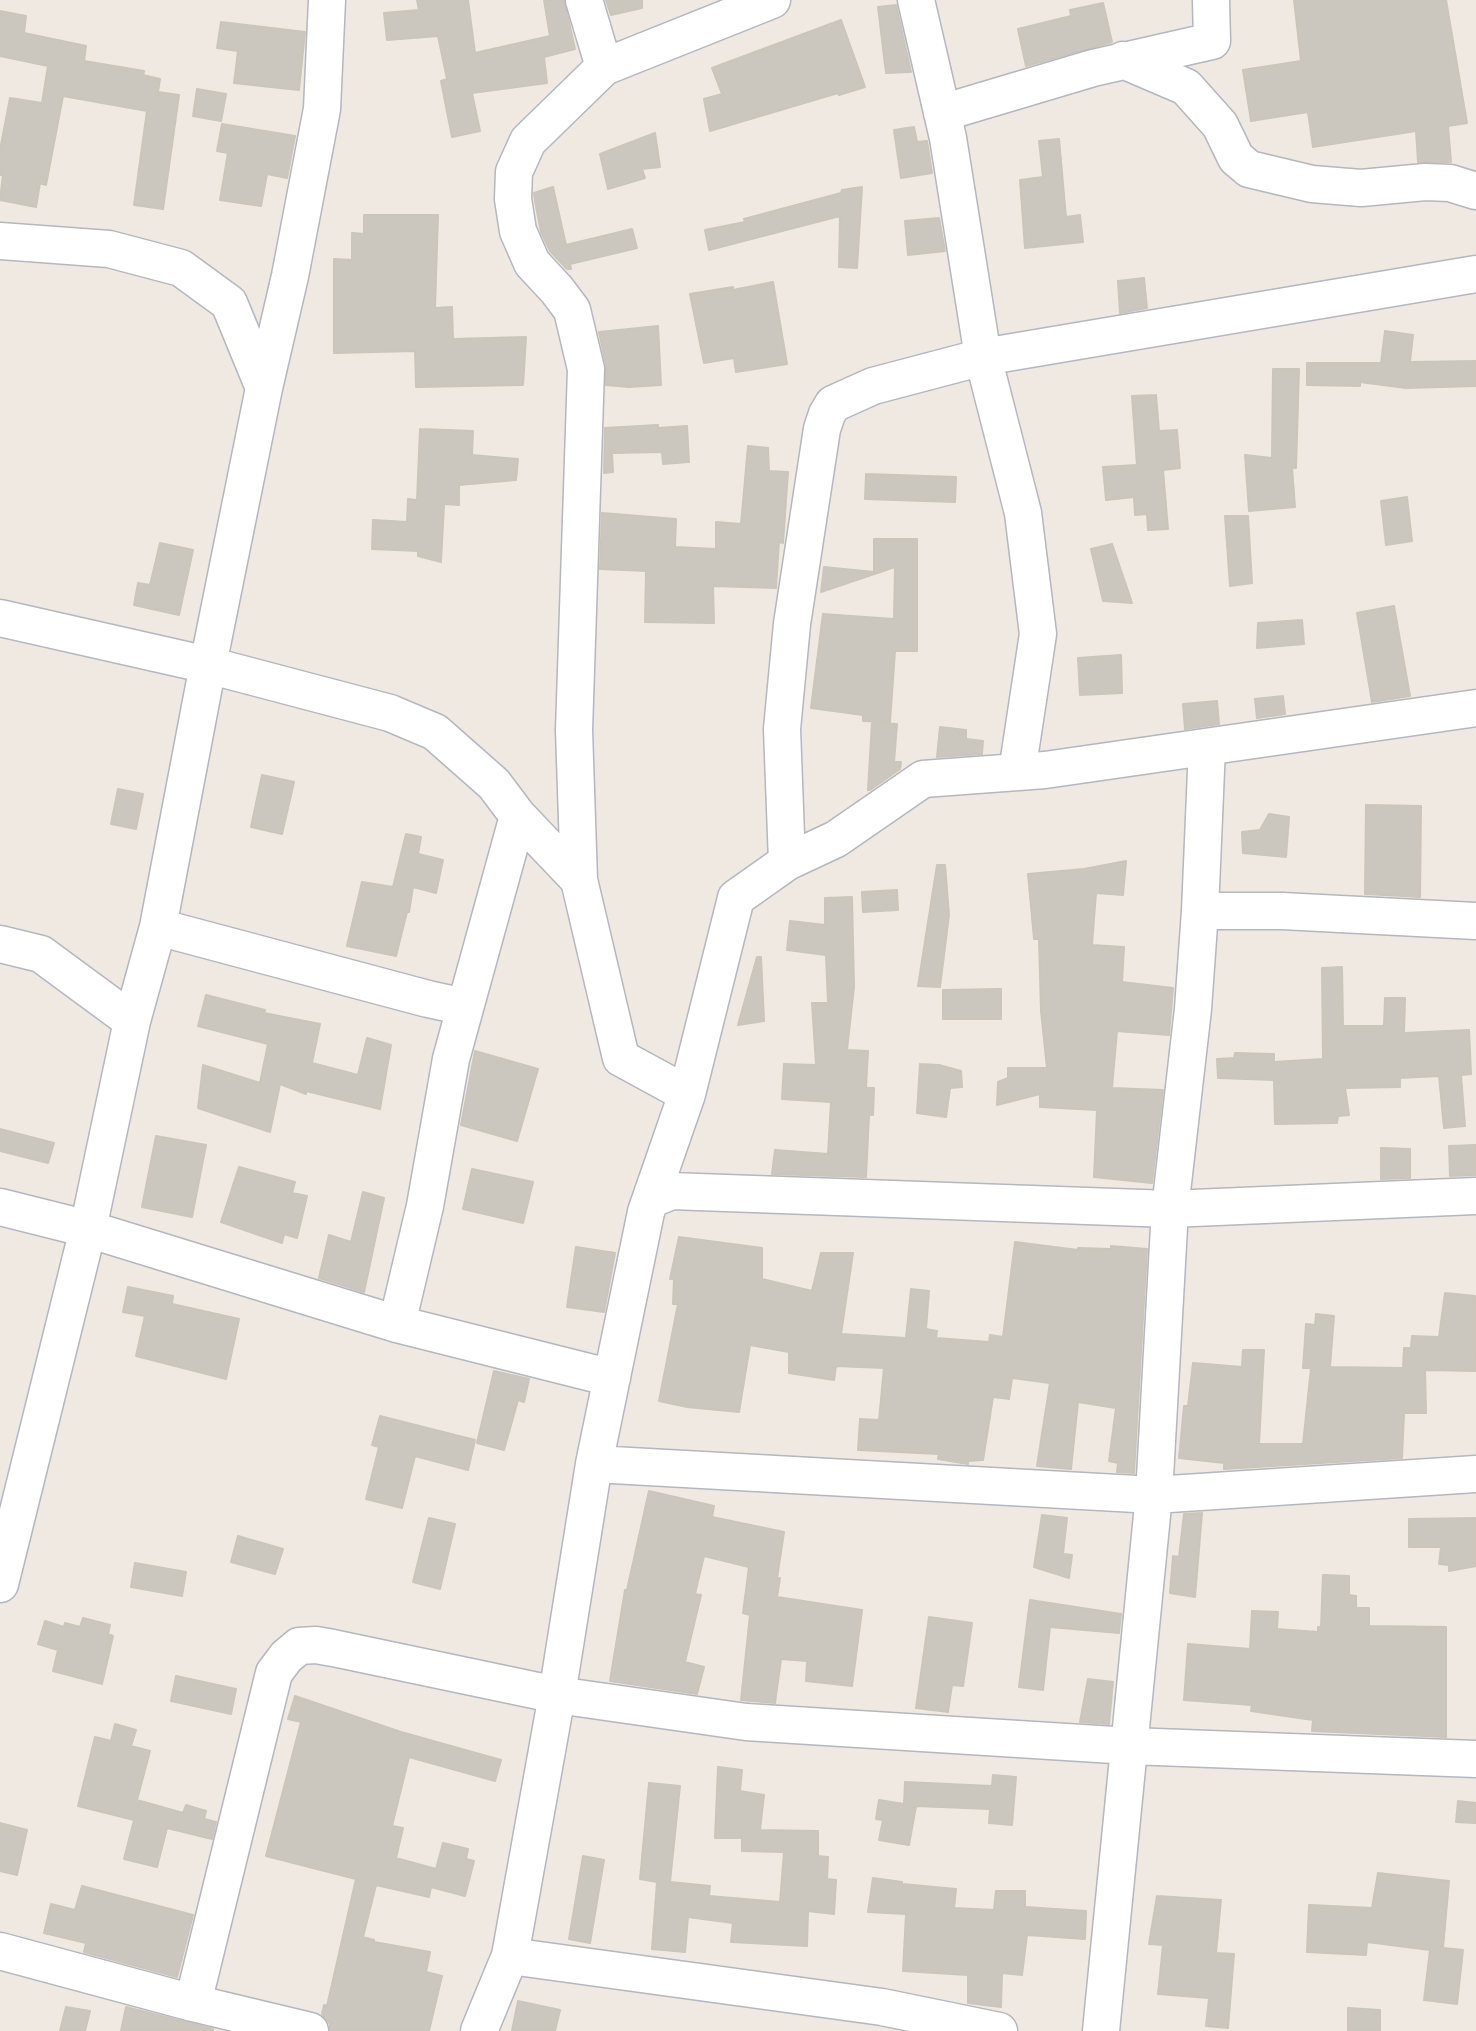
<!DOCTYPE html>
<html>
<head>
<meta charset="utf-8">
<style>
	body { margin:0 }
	canvas { display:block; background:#efe9e1 }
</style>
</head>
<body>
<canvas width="1476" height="2031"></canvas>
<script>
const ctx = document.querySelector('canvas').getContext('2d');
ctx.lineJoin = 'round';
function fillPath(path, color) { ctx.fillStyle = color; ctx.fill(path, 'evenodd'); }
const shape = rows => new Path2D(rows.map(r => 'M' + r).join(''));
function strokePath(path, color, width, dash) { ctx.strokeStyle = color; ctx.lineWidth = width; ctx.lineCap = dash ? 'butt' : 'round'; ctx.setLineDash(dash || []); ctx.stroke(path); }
const building = shape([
	[417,0,468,0,475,53,550,36,544,0,564,0,575,49,544,57,547,83,472,93,480,131,452,137,441,81,447,79,438,36,387,40,384,13,419,10,417,0],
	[606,0,642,0,642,8,611,15,606,0],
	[1294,0,1446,0,1467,123,1448,126,1451,162,1418,162,1416,131,1313,147,1308,112,1251,121,1243,70,1301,61,1294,0],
	[1103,3,1112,42,1026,66,1018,29,1071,16,1070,10,1103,3],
	[896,5,911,72,886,73,878,7,896,5],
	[0,11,26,16,24,33,86,46,84,61,144,71,143,75,160,79,158,92,179,95,163,209,134,205,147,111,63,96,46,185,40,183,36,207,0,200,3,175,0,175,0,150,10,98,42,103,48,66,0,56,0,11],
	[841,20,865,87,839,95,838,93,710,131,704,99,722,94,712,68,841,20],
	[221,22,305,32,299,90,234,83,238,51,217,48,221,22],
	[197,89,226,94,221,121,193,116,197,89],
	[222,124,295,136,287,178,267,174,261,206,220,200,228,153,217,151,222,124],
	[914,127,917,142,927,141,932,173,901,178,894,130,914,127],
	[655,133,660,167,642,169,645,178,608,189,600,154,655,133],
	[1059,139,1066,217,1080,215,1083,242,1025,248,1020,180,1043,177,1039,141,1059,139],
	[553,187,566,245,632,229,637,248,570,264,571,269,567,269,550,251,541,232,535,201,534,193,553,187],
	[862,187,857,268,839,267,840,216,709,250,705,230,745,222,744,219,841,193,842,190,862,187],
	[364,215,438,215,435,308,452,307,453,339,526,337,523,385,416,387,415,351,334,353,334,259,352,260,352,233,364,234,364,215],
	[939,218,945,251,908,255,905,221,939,218],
	[1144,278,1147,308,1120,313,1118,281,1144,278],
	[773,282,787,364,736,372,734,358,704,363,690,294,733,287,733,290,773,282],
	[658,326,661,385,629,387,606,385,606,365,599,332,658,326],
	[1385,331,1413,335,1410,362,1476,361,1476,386,1406,388,1360,382,1360,386,1307,385,1307,363,1381,363,1385,331],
	[1273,369,1299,369,1296,468,1292,468,1295,507,1249,511,1245,455,1272,458,1273,369],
	[1156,395,1159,431,1177,430,1180,468,1163,470,1168,529,1148,530,1147,514,1135,515,1134,497,1106,500,1103,467,1137,465,1132,396,1156,395],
	[658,425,658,428,687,426,689,462,663,464,662,452,612,453,613,472,604,473,605,428,658,425],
	[420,429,473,431,472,455,518,459,516,480,459,485,459,505,444,504,441,562,418,556,418,551,372,549,373,520,407,522,408,499,417,500,420,429],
	[748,446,768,448,769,471,788,472,783,543,779,542,776,588,713,586,714,623,645,622,646,571,600,569,602,513,676,519,675,547,716,549,716,522,741,524,748,446],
	[866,474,956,477,955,502,865,499,866,474],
	[1407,497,1412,541,1386,545,1381,501,1407,497],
	[1225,516,1248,516,1252,583,1230,586,1225,516],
	[874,539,917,539,917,651,895,651,890,722,863,721,863,715,811,708,823,614,894,619,895,567,821,592,824,567,874,572,874,539],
	[160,543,193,550,179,615,134,605,138,583,150,585,160,543],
	[1112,544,1126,585,1132,603,1103,601,1091,549,1112,544],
	[1394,606,1410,696,1372,702,1357,613,1394,606],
	[1302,620,1304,644,1257,648,1258,623,1302,620],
	[1121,655,1122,693,1080,695,1078,658,1121,655],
	[1283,696,1285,714,1257,718,1255,699,1283,696],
	[1217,701,1219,724,1185,729,1183,704,1217,701],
	[872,722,897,724,894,762,901,762,900,769,870,790,868,790,872,722],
	[940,727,966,730,966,739,983,741,982,754,937,757,940,727],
	[262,775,294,782,282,834,251,827,262,775],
	[118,789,143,794,136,829,111,824,118,789],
	[1366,805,1421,806,1420,897,1365,894,1366,805],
	[1269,814,1289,817,1286,857,1243,853,1242,832,1260,830,1269,814],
	[406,834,421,837,418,854,443,860,436,893,413,887,409,912,407,912,396,956,347,946,362,882,393,887,406,834],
	[1126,861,1123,895,1096,893,1092,945,1124,947,1122,982,1173,988,1169,1035,1117,1031,1112,1088,1163,1090,1152,1183,1094,1177,1097,1110,1040,1107,1040,1094,997,1105,998,1082,1008,1078,1008,1068,1047,1068,1041,1011,1039,939,1034,939,1028,874,1084,869,1126,861],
	[937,865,945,865,949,915,940,987,918,986,937,865],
	[897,890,898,910,863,912,862,892,897,890],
	[852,897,854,987,847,1050,868,1051,866,1088,874,1088,873,1115,869,1115,866,1177,772,1174,775,1150,828,1154,831,1102,782,1099,784,1064,816,1065,812,1003,828,1003,826,955,787,950,790,921,825,925,825,898,852,897],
	[757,957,761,957,764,1021,738,1025,757,957],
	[1342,967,1343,1026,1384,1026,1385,998,1405,998,1404,1033,1469,1030,1471,1074,1461,1075,1465,1126,1444,1128,1439,1076,1400,1078,1400,1087,1345,1088,1349,1115,1338,1116,1337,1123,1275,1124,1274,1080,1218,1078,1217,1059,1234,1058,1235,1053,1274,1054,1274,1062,1323,1059,1322,968,1342,967],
	[1001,989,1001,1019,943,1019,943,990,1001,989],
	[206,995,265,1010,264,1013,320,1024,312,1063,358,1075,367,1038,391,1045,380,1109,306,1091,306,1094,280,1084,270,1132,198,1108,203,1065,260,1083,268,1044,198,1026,206,995],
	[475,1051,538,1069,517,1141,461,1125,475,1051],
	[920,1064,939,1065,961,1071,962,1087,950,1088,946,1117,917,1113,920,1064],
	[0,1129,54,1143,48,1163,0,1151,0,1129],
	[156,1136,206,1145,192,1217,142,1207,156,1136],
	[1476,1145,1476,1175,1450,1176,1449,1146,1476,1145],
	[1381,1148,1410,1149,1410,1178,1381,1179,1381,1148],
	[239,1167,295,1182,292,1193,307,1196,297,1238,284,1234,282,1243,221,1222,239,1167],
	[472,1169,533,1182,523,1223,463,1209,472,1169],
	[363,1192,384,1198,364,1292,319,1278,329,1235,351,1242,363,1192],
	[679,1237,762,1248,762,1279,812,1291,821,1253,853,1253,841,1334,906,1338,911,1289,929,1291,926,1329,937,1331,936,1338,989,1342,990,1335,1003,1337,1015,1242,1078,1250,1078,1248,1111,1249,1111,1246,1147,1249,1134,1473,1117,1472,1118,1463,1109,1461,1116,1408,1078,1402,1071,1469,1037,1466,1050,1383,1012,1378,1009,1399,993,1397,983,1460,968,1461,968,1464,938,1459,939,1454,858,1450,860,1419,879,1420,884,1368,836,1366,834,1380,789,1373,789,1352,750,1345,739,1412,687,1407,659,1401,678,1304,673,1304,674,1279,670,1279,679,1237],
	[576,1247,615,1253,604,1312,567,1307,576,1247],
	[128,1287,173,1296,172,1304,239,1319,226,1379,136,1356,145,1316,123,1312,128,1287],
	[1445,1293,1475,1296,1476,1371,1425,1370,1426,1413,1404,1413,1402,1458,1224,1469,1224,1463,1179,1458,1184,1406,1188,1406,1193,1363,1242,1367,1243,1350,1264,1350,1259,1444,1303,1444,1311,1368,1303,1368,1306,1324,1315,1325,1316,1314,1334,1316,1330,1367,1403,1368,1404,1348,1411,1348,1412,1336,1439,1337,1445,1293],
	[494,1371,529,1379,524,1402,518,1400,504,1450,477,1443,494,1371],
	[380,1416,475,1440,468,1470,415,1456,402,1508,366,1499,379,1447,372,1445,380,1416],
	[649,1491,714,1506,712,1517,784,1532,777,1578,780,1578,777,1597,862,1610,852,1686,806,1681,807,1661,781,1659,775,1703,741,1700,750,1615,743,1613,749,1567,704,1556,695,1594,701,1595,685,1662,704,1667,697,1694,610,1681,625,1590,627,1590,649,1491],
	[1202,1513,1195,1597,1170,1593,1173,1556,1179,1557,1184,1514,1202,1513],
	[1042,1515,1067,1518,1063,1554,1072,1555,1069,1578,1034,1567,1042,1515],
	[429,1518,455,1524,440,1589,413,1582,429,1518],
	[1476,1518,1476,1566,1449,1571,1449,1565,1439,1564,1441,1547,1409,1547,1409,1519,1476,1518],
	[238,1536,283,1549,275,1574,231,1562,238,1536],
	[135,1563,186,1572,182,1596,131,1587,135,1563],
	[1323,1575,1349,1576,1349,1595,1356,1596,1356,1608,1369,1608,1369,1626,1446,1627,1446,1737,1312,1731,1313,1720,1251,1711,1252,1705,1184,1700,1188,1644,1250,1649,1252,1611,1278,1612,1277,1629,1318,1632,1318,1627,1321,1627,1323,1575],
	[1030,1600,1121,1614,1119,1633,1050,1627,1043,1690,1019,1687,1030,1600],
	[929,1617,972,1623,963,1686,952,1685,948,1712,916,1708,929,1617],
	[83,1618,110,1625,108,1634,113,1636,102,1684,53,1671,58,1650,38,1644,45,1621,64,1627,65,1623,80,1627,83,1618],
	[176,1676,236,1689,231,1714,171,1701,176,1676],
	[1088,1679,1113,1682,1109,1724,1080,1722,1088,1679],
	[295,1696,401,1732,501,1760,495,1781,409,1757,392,1826,403,1828,396,1858,436,1869,443,1843,468,1849,466,1859,474,1861,465,1896,431,1887,429,1897,376,1885,363,1937,374,1940,374,1942,430,1952,426,1972,442,1976,429,2031,330,2031,330,2024,322,2014,324,2005,327,2006,356,1879,266,1856,301,1722,288,1719,295,1696],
	[115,1724,136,1730,131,1746,150,1751,137,1800,183,1813,186,1805,206,1811,204,1819,216,1822,212,1839,167,1828,157,1867,124,1859,134,1820,78,1806,95,1737,111,1741,115,1724],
	[718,1767,742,1770,740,1791,764,1795,760,1830,818,1831,818,1856,828,1857,827,1879,836,1880,834,1914,808,1911,807,1946,731,1942,733,1923,688,1917,685,1952,652,1949,657,1882,640,1879,649,1783,680,1786,670,1882,710,1886,709,1896,780,1902,784,1852,742,1851,742,1838,715,1838,718,1767],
	[993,1775,1016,1777,1012,1825,989,1823,990,1809,916,1806,909,1845,879,1840,883,1820,876,1819,879,1800,904,1804,905,1782,992,1786,993,1775],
	[1458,1801,1476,1803,1476,1823,1456,1822,1458,1801],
	[0,1823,27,1830,17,1875,0,1871,0,1823],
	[583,1856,604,1860,590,1943,569,1939,583,1856],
	[1378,1873,1449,1881,1443,1948,1463,1950,1457,2004,1424,2000,1430,1950,1367,1942,1366,1955,1307,1952,1309,1905,1372,1908,1378,1873],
	[873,1878,902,1882,902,1884,956,1889,954,1908,994,1910,996,1891,1025,1891,1025,1907,1086,1911,1085,1939,1027,1935,1022,1975,1002,1973,1001,2007,968,2003,968,1975,903,1971,906,1914,868,1912,873,1878],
	[82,1886,193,1915,177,1977,84,1952,86,1943,44,1933,51,1904,75,1910,82,1886],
	[1157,1896,1221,1900,1216,1953,1234,1954,1228,2028,1206,2026,1209,1998,1158,1994,1163,1945,1149,1944,1157,1896],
	[518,2001,560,2010,555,2031,512,2031,518,2001],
	[66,2007,90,2011,85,2031,60,2031,66,2007],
	[126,2007,213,2029,213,2031,121,2031,126,2007],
	[1348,2008,1380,2010,1380,2031,1348,2031,1348,2008]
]);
const minor = shape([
	[584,0,604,67],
	[916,0,948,138,983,357,1023,513,1038,634,1017,772],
	[1123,60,1186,87,1220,125,1236,158,1249,169,1312,184,1361,188,1425,182,1450,183,1476,191],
	[942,113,1093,68,1212,41,1211,0],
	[0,241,109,249,181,268,229,303,264,388],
	[0,618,208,665,390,713,435,732,494,784,518,816,579,880,621,1058,687,1094],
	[787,862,836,839,923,779,1045,770,1476,708],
	[579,880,574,730,586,369,572,310,557,290,532,263,518,231,513,199,514,172,528,141,604,67,772,0],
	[1200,911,1282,911,1476,921],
	[158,927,428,999,465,1007],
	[0,944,41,954,132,1021],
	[652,1199,672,1191,698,1192,1170,1209,1476,1196],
	[0,1207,88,1229,397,1324,612,1378],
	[397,1324,425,1206,451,1059,518,816],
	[594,1464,1154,1495,1476,1474],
	[0,1584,88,1229,132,1021,158,927,208,665,264,388,290,276,322,109,327,0],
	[0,1951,193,2003,310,2031],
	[510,1956,882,2007,999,2031],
	[193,2003,274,1673,286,1657,299,1646,316,1645,333,1648,557,1695,746,1722,1130,1746,1476,1759],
	[479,2031,510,1956,557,1695,594,1464,646,1212,687,1094,736,898,787,862,782,729,792,624,822,429,827,414,833,404,873,386,983,357,1476,274],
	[1101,2031,1154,1495,1170,1209,1193,1009,1200,911,1207,747]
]);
fillPath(building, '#cbc7bf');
strokePath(building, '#cbc5ba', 2);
strokePath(minor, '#b4b7c1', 39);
strokePath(minor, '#fff', 36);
</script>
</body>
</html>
